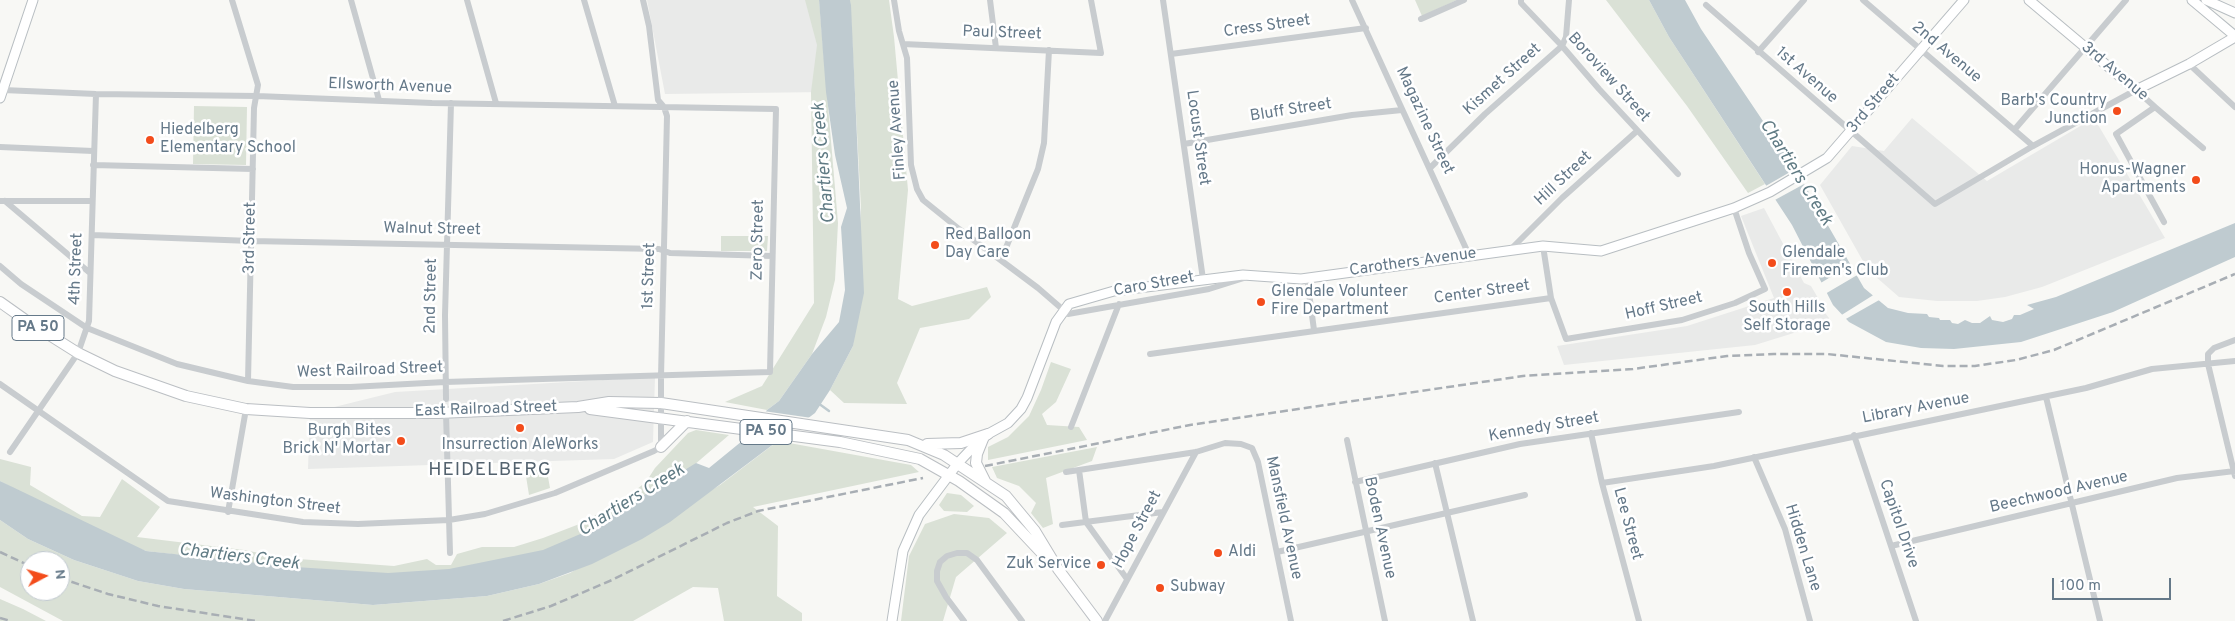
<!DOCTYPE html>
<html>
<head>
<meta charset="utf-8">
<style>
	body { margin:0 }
	#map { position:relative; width:2235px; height:621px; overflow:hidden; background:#f8f8f5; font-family:Overpass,sans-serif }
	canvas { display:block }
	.north { position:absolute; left:20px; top:551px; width:50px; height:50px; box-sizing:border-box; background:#fff; border:1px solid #c1c9d0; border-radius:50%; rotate:84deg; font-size:14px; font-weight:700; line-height:20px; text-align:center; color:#657989 }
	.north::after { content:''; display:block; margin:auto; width:18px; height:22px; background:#f34c1b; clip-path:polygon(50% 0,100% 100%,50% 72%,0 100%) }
	.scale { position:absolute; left:2052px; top:578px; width:119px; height:22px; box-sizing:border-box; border:2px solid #657989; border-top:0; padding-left:6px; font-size:15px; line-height:18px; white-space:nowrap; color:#657989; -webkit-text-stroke:4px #fff; paint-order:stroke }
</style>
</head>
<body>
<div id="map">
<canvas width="2235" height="621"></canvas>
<div class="north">N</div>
<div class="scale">100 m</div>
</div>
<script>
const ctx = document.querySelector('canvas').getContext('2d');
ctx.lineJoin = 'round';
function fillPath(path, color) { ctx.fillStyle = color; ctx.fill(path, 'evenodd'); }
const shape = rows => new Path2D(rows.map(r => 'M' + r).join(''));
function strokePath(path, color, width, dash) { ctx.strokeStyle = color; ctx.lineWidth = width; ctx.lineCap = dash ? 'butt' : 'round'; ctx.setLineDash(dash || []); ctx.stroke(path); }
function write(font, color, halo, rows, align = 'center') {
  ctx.font = font + ' Overpass,sans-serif'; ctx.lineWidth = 5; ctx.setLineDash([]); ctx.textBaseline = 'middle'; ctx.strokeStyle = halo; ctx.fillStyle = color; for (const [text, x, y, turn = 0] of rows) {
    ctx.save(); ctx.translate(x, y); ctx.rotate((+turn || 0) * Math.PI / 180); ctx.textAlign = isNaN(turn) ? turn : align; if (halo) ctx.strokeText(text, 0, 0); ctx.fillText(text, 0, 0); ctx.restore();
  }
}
const built = shape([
	[647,0,819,0,826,92,665,94],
	[1912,118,1987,181,2094,118,2165,238,2042,287,2005,297,1977,301,1937,301,1899,297,1868,270,1820,185,1852,146,1884,151],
	[1764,208,1804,283,1811,286,1818,298,1818,304,1829,318,1826,323,1755,345,1564,365,1557,346,1687,326,1774,298,1741,216],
	[655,377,653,442,614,459,308,469,310,413,395,392]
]);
const green = shape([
	[805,0,819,0,838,223,835,280,826,317,812,354,779,401,767,410,725,402,762,386,814,303,811,92,817,45],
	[850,0,889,0,894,37,908,190,898,299,912,306,987,287,991,297,969,319,920,328,897,383,907,404,844,403,830,390,853,346,861,208],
	[1415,0,1457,0,1422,16],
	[1606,0,1649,0,1669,37,1765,184,1748,193,1687,106],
	[194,106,247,107,246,165,193,164],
	[721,236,768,236,767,251,721,251],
	[1051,362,1071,369,1056,402,1042,414,1047,425,1079,427,1087,440,988,460,988,447,1008,437,1029,416,1041,390],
	[696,430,729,435,651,502,581,540,505,564,427,577,333,573,146,551,105,537,0,481,0,459,31,467,30,485,82,516,100,517,122,479,160,507,137,537,244,550,285,558,394,566,427,559,436,565,451,565,457,554,482,547,514,547,543,538,582,523,628,496,646,482,655,468,688,433],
	[778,441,911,465,919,472,753,507,778,526,777,596,802,613,802,621,724,621,718,588,693,587,633,621,63,621,0,587,0,520,28,539,74,560,138,581,184,589,373,605,487,596,539,584,570,573,720,485],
	[30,561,60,561,60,591,30,591],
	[1097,447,1092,461,1046,478,1053,524,1043,528,1031,513,1036,503,1019,486,997,478,992,467],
	[538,469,539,477,548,477,550,488,529,495,525,470],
	[947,493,961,495,974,506,967,512,944,511,939,505],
	[954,514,989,518,1007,533,956,577,943,621,901,621,909,556,925,524],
	[0,599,23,609,46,621,0,621]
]);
const water = shape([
	[819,0,850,0,851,5,864,293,853,346,830,390,815,413,670,522,642,539,592,564,539,584,487,596,373,605,184,589,138,581,74,560,28,539,0,520,0,481,146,551,295,567,388,573,449,569,543,550,585,532,696,463,709,468,747,437,767,410,779,401,812,354,839,322,845,290,841,227,847,208,835,155,826,92],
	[1649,0,1685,0,1701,29,1796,170,1864,288,1888,308,1908,313,1927,314,1929,317,1939,318,1940,320,1950,320,1952,323,1958,324,1965,320,1972,323,1980,323,1990,316,1992,320,2003,322,2012,319,2014,315,2020,315,2034,309,2027,305,2056,297,2235,223,2235,257,2113,312,2021,342,1954,349,1921,348,1886,342,1849,322,1833,305,1792,225,1669,37]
]);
const pier = shape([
	[1797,168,1806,183,1773,201,1764,187],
	[1852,264,1859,274,1825,294,1819,284],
	[1875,294,1881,299,1844,320,1840,316],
	[763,411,812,418,780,442,743,437]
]);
const stream = shape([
	[818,403,829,411]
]);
const street = shape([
	[232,0,258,85,254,108,248,381],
	[351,0,379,100],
	[467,0,496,103],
	[584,0,615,106],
	[894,0,899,31,907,58,911,165,917,189,923,200,959,229,1038,288,1068,314,1209,289,1244,278],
	[990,0,996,48],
	[1163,0,1203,279],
	[1352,0,1469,255],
	[1521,0,1521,3,1562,46,1599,89,1678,174],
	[1863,0,2033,146],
	[1706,5,1935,204,2033,146,2136,90,2155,107,2116,134,2164,222],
	[1421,19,1464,0],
	[903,44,1101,53,1091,0],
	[1758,52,1804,0],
	[1171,54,1366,28],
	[2189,64,2235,107],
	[2155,107,2203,148],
	[2015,129,2126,0],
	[1184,144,1352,115,1402,110],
	[0,147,93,151],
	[93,165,253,169],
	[1430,168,1485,114,1562,46,1566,37,1569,0],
	[0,201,92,201],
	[5,201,90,273],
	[92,235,251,241,659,249,670,253,772,256],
	[1543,246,1551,298,1566,339,1682,320,1735,303,1765,289,1749,253,1734,208],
	[1511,249,1562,198,1637,131],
	[1001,260,1038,169,1044,143,1049,50],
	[0,266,21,284,87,328,177,364,248,381,293,387,351,387,445,382,770,372,776,109,432,103,257,96,96,94,3,90],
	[1307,278,1314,330],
	[2235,340,2214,348,2208,354,2208,364,2235,476],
	[1150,354,1551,298],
	[0,384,168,501,303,522,358,524,449,520,485,514,555,493,654,451,661,447,661,377,667,116,664,107,658,100,649,26,643,0],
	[2046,397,2100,621],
	[446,399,445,315,451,103],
	[446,413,450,553],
	[1071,427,1119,304],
	[1591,433,1602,483,1639,621],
	[1854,435,1916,621],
	[1347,440,1385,621],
	[10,452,78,353,89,321,96,94],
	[1754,457,1785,529,1810,621],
	[1435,463,1473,621],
	[1079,470,1086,522,1127,579],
	[1066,472,1196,452,1225,443,1241,444,1252,448,1258,462,1291,621],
	[1355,482,1520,444,1739,412],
	[1602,483,1714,466,2086,388,2152,369,2235,361],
	[228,512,246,409],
	[1062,525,1163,512],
	[1891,546,2177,478,2235,471],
	[1277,552,1525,495],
	[964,621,946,597,937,581,937,571,940,562,947,556,957,553,967,553,977,560,1022,621],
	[1105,621,1196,452]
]);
const secondary = shape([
	[2029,0,2136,90,2189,64,2235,37],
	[2192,0,2235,36],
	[2206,0,2235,13],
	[0,98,33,0],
	[892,621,903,551,919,515,958,463,975,445,988,434,1008,423,1021,409,1027,398,1056,322,1069,304,1114,291,1243,275,1301,279,1543,246,1601,251,1734,208,1770,192,1827,158,1964,0]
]);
const primary = shape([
	[0,302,24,319,78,353,115,371,186,396,246,409,310,413,438,413,578,407,609,402,661,403,908,440,944,455,1006,496,1035,531,1058,569,1097,621],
	[590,409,840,442,920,459,959,481,1004,513,1051,563],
	[983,439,977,454,976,463,985,481],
	[927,444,961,443,988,434],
	[661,447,687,421]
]);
const rail = shape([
	[985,466,1190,425,1523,376,1633,369,1727,356,1774,354,1827,354,1943,366,1975,366,2016,360,2054,350,2235,274],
	[0,552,30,566],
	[60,578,108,594,158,606,256,621],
	[0,618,11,621],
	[503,621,551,606,612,580,727,523,758,511,923,478]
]);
const markers = [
	[2117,111,5,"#f34c1b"],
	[150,140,5,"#f34c1b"],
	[2196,180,5,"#f34c1b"],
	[935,245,5,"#f34c1b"],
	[1772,263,5,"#f34c1b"],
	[1787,292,5,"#f34c1b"],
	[1261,302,5,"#f34c1b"],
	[520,428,5,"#f34c1b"],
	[401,441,5,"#f34c1b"],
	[1218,553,5,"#f34c1b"],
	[1101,565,5,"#f34c1b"],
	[1160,588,5,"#f34c1b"]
];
const shields = [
	[38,328,52],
	[766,432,52]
];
const shieldNames = [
	["PA 50",38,328],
	["PA 50",766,432]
];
const streetNames = [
	["Cress Street",1267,27,-8],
	["Paul Street",1002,34,2],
	["2nd Avenue",1946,53,40],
	["3rd Avenue",2114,72,40],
	["1st Avenue",1806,76,41],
	["Boroview Street",1608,78,48],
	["Kismet Street",1503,80,-42],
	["Ellsworth Avenue",390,87,2],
	["3rd Street",1874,104,-50],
	["Bluff Street",1291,111,-9],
	["Magazine Street",1424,121,65],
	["Finley Avenue",898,130,-94],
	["Locust Street",1197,138,82],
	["Hill Street",1564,179,-43],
	["Walnut Street",432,230,1],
	["3rd Street",251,238,-89],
	["Zero Street",759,240,-89],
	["Carothers Avenue",1413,263,-8],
	["4th Street",77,269,-88],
	["1st Street",650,276,-88],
	["Caro Street",1154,285,-10],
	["Center Street",1482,293,-8],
	["2nd Street",432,296,-89],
	["Hoff Street",1664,307,-13],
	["West Railroad Street",370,371,-2],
	["Library Avenue",1916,409,-11],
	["East Railroad Street",486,410,-2],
	["Kennedy Street",1544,428,-10],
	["Beechwood Avenue",2059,493,-13],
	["Washington Street",275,502,7],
	["Mansfield Avenue",1283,518,78],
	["Lee Street",1627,524,75],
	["Capitol Drive",1898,524,71],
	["Boden Avenue",1379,528,78],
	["Hope Street",1138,530,-62],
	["Hidden Lane",1802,548,73]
];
const poiNames = [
	["Barb's Country",2107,102,"right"],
	["Junction",2107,120,"right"],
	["Hiedelberg",160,131],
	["Elementary School",160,149],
	["Honus-Wagner",2186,171,"right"],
	["Apartments",2186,189,"right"],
	["Red Balloon",945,236],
	["Day Care",945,254],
	["Glendale",1782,254],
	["Firemen's Club",1782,272],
	["Glendale Volunteer",1271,293],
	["Fire Department",1271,311],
	["South Hills",1787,309,"center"],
	["Self Storage",1787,327,"center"],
	["Burgh Bites",391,432,"right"],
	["Brick N' Mortar",391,450,"right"],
	["Insurrection AleWorks",520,446,"center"],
	["Aldi",1228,553],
	["Zuk Service",1091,565,"right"],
	["Subway",1170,588]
];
const waterNames = [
	["Chartiers Creek",825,163,-95],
	["Chartiers Creek",1795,173,58],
	["Chartiers Creek",632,501,-32],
	["Chartiers Creek",239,558,7]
];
const quarterNames = [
	["HEIDELBERG",490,471]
];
fillPath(built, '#e9eae9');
fillPath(green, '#dae1d6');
fillPath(water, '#bfcbd0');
fillPath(pier, '#f8f8f5');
strokePath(stream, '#bfcbd0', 2.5);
strokePath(secondary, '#b8bec2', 11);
strokePath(primary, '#bbbfc3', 12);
strokePath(street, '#c8cccf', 6);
strokePath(secondary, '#fff', 9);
strokePath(primary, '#fff', 10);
strokePath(rail, '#a8aeb4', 2.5, [8, 4]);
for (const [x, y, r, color] of markers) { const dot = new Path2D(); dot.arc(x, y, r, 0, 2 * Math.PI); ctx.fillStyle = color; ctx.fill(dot); strokePath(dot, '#fff', 2); }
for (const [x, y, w] of shields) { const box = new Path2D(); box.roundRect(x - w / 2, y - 12.5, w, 25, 4); ctx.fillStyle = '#fff'; ctx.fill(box); strokePath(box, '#657989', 1); }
write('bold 15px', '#657989', null, shieldNames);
write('16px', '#657989', '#fff', streetNames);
write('16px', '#657989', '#fff', poiNames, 'left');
write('italic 18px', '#607b84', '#fff', waterNames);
ctx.letterSpacing = '1px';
write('19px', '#53626e', '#fff', quarterNames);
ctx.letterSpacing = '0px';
</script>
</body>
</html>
